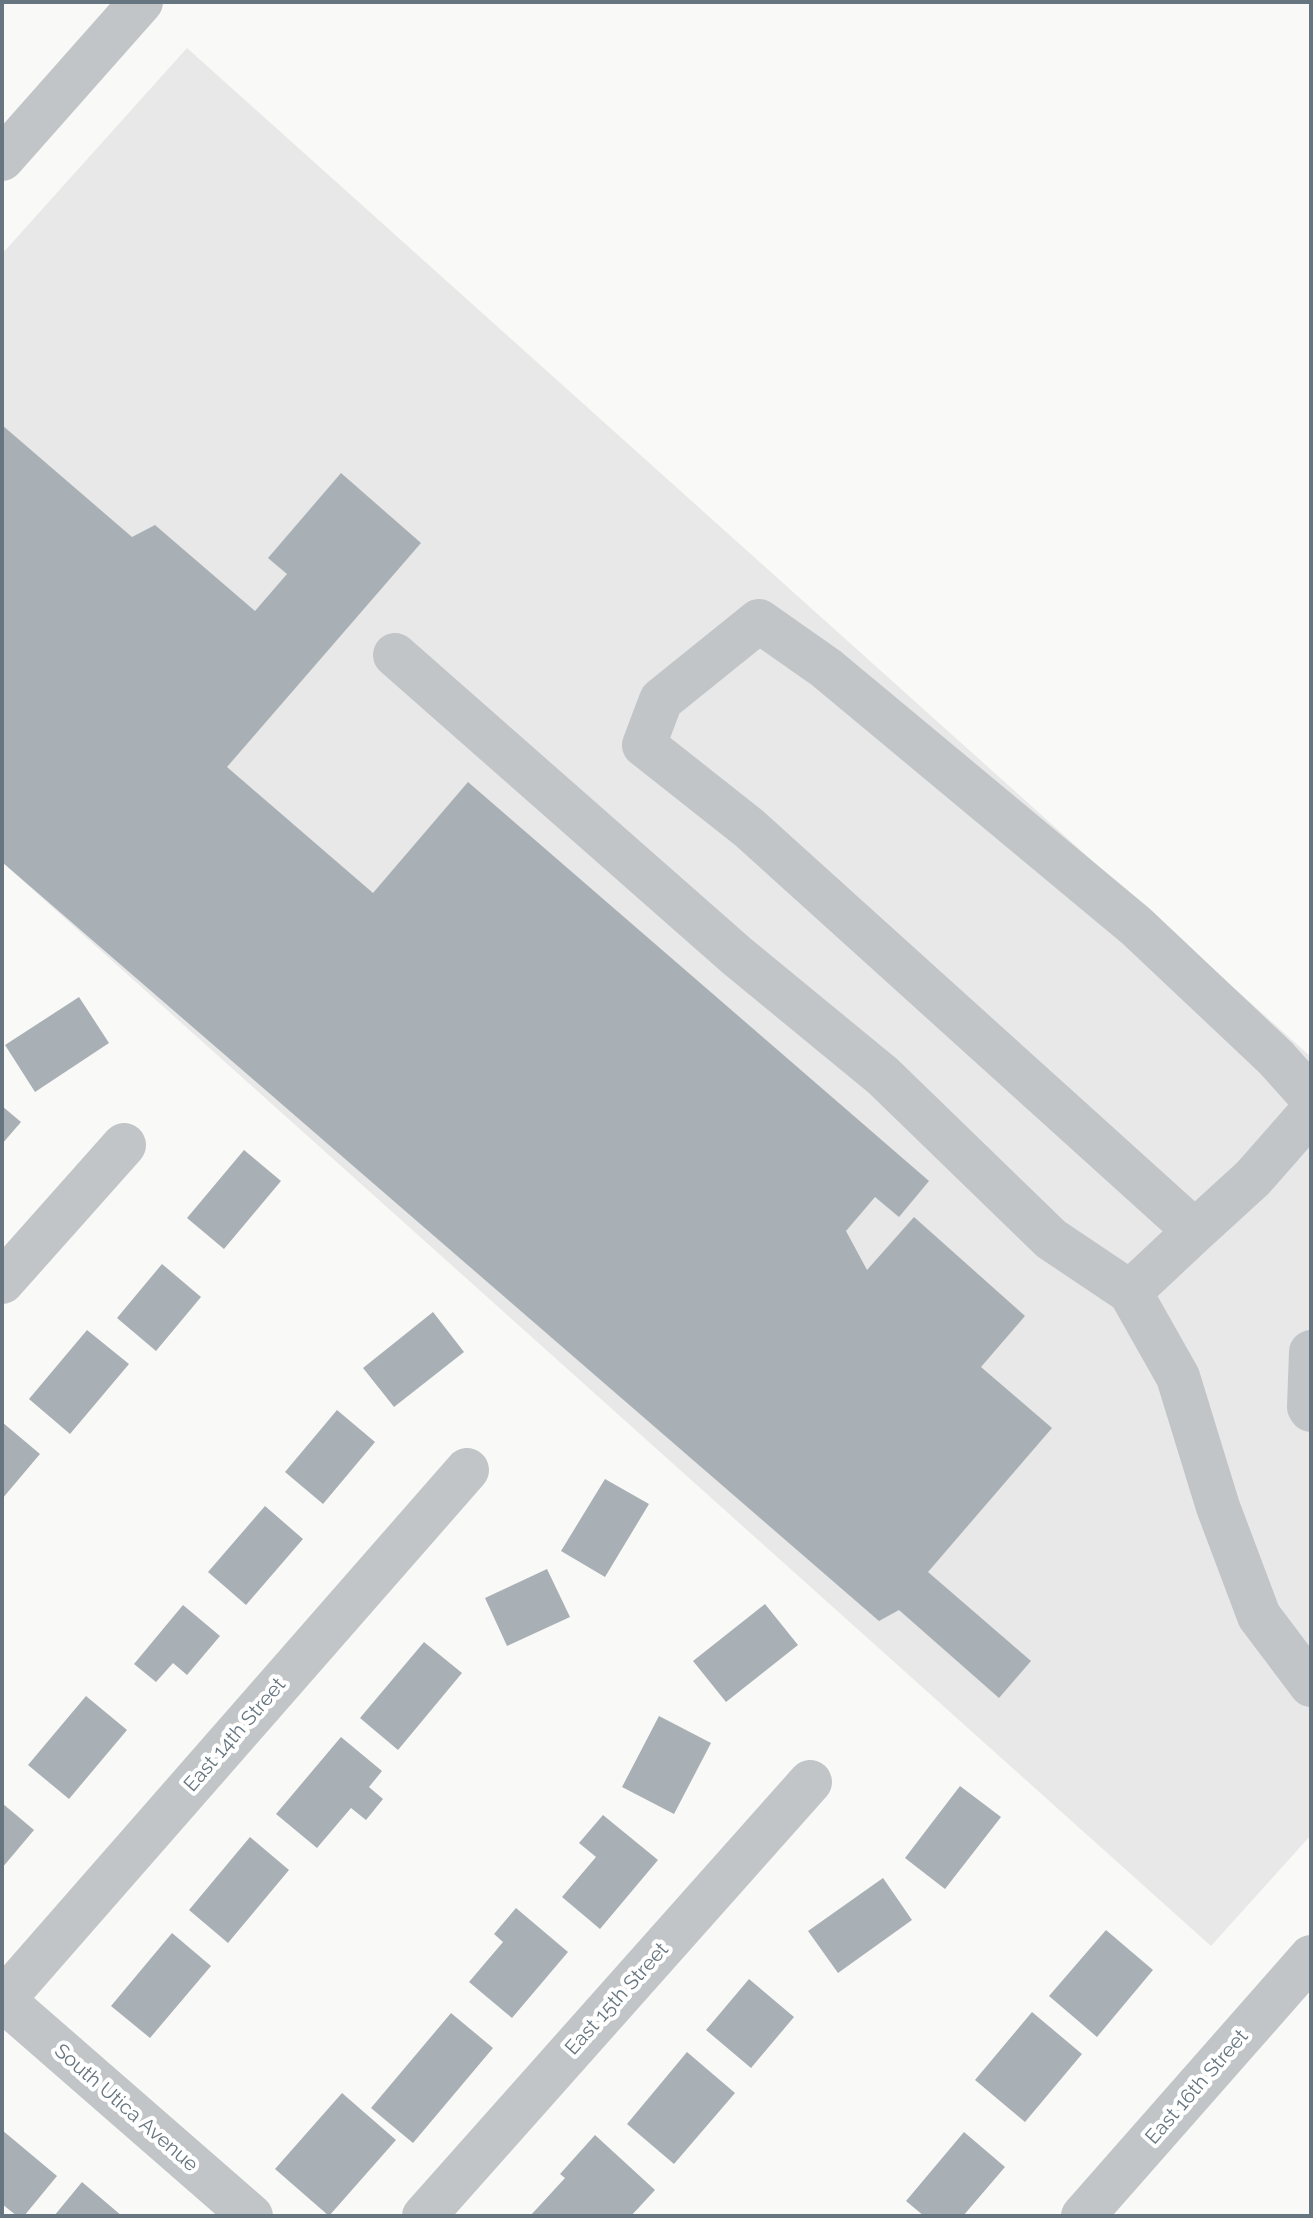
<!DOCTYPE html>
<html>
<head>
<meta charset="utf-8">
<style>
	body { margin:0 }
	#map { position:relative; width:1313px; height:2218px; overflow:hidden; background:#f9f9f7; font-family:Raleway,sans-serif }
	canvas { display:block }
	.frame { position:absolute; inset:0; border:4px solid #66757f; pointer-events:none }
</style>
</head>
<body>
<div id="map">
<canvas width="1313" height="2218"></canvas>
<div class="frame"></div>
</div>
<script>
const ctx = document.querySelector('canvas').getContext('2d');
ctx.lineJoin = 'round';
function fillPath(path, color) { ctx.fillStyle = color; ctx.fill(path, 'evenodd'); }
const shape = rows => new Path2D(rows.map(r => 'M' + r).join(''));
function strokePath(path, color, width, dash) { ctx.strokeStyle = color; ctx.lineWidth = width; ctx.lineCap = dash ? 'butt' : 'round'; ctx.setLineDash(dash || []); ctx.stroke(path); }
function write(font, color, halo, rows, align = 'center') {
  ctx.font = font + ' Raleway,sans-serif'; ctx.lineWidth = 8; ctx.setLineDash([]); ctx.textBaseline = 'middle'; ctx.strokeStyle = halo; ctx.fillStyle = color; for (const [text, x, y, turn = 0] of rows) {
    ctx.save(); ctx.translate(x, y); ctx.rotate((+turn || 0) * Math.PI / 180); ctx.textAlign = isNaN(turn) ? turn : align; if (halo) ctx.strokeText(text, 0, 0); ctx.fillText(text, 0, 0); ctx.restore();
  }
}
const built = shape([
	[187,48,1311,1057,1311,1835,1211,1946,2,862,2,254]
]);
const building = shape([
	[2,425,132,537,155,525,255,611,287,574,268,558,341,473,421,543,227,767,373,893,468,782,929,1181,899,1217,875,1197,846,1231,867,1270,914,1217,1025,1316,981,1367,1052,1428,928,1572,1031,1661,999,1698,899,1610,879,1621,2,862],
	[79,997,109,1043,35,1092,5,1045],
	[2,1106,21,1122,2,1144],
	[244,1150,281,1181,224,1249,187,1218],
	[162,1264,201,1297,156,1351,117,1318],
	[433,1312,464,1352,394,1407,363,1368],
	[87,1330,129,1364,70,1434,29,1399],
	[337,1410,375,1442,323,1504,285,1472],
	[2,1422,40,1454,2,1499],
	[605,1479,649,1504,605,1577,561,1551],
	[265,1506,303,1539,246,1605,208,1572],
	[547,1569,570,1617,507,1646,485,1598],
	[765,1604,798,1645,726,1702,693,1661],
	[183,1605,220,1636,187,1675,173,1663,156,1682,134,1664],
	[424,1642,462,1673,398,1750,360,1718],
	[86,1696,127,1730,69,1799,28,1765],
	[659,1716,711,1743,674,1814,622,1787],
	[341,1737,382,1771,369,1787,383,1799,366,1820,351,1808,317,1848,276,1814],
	[960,1786,1001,1817,945,1889,905,1858],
	[2,1803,34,1830,2,1868],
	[603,1815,658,1860,600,1929,562,1897,596,1857,579,1843],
	[250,1837,289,1870,228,1943,189,1910],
	[883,1878,912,1920,838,1973,808,1931],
	[516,1908,568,1952,512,2018,469,1982,503,1942,494,1934],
	[1106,1930,1153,1970,1097,2037,1049,1996],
	[172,1933,211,1966,150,2038,111,2006],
	[749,1979,794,2017,751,2068,706,2030],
	[1032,2012,1082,2054,1025,2122,975,2080],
	[451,2013,493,2048,413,2143,371,2108],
	[687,2052,735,2093,674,2164,627,2124],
	[342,2093,396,2140,329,2216,275,2169],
	[2,2130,57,2176,24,2216,17,2216,2,2204],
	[964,2132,1005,2167,963,2216,924,2216,906,2201],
	[595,2135,655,2190,631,2216,530,2216,565,2178,560,2174],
	[82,2182,122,2216,54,2216]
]);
const minor = shape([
	[2,159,141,2],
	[395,655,737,956,883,1076,1051,1239,1130,1292,1178,1377,1218,1507,1259,1616,1311,1685],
	[1311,1097,1276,1058,1136,926,826,668,759,621,661,700,644,745,749,828,1195,1231,1253,1178,1311,1112],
	[2,1282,124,1145],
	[1130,1292,1195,1231],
	[1311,1352,1309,1407,1311,1410],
	[2,1999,251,2216],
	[3,2000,467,1470],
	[424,2216,810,1782],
	[1083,2216,1311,1957]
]);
const streetNames = [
	["East 14th Street",235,1735,-49],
	["East 15th Street",617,1999,-48],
	["East 16th Street",1197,2087,-49],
	["South Utica Avenue",126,2108,41]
];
fillPath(built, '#e7e8e7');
fillPath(building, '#a9b0b5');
strokePath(minor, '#c1c5c8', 44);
write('20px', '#66757f', '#fff', streetNames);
</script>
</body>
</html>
